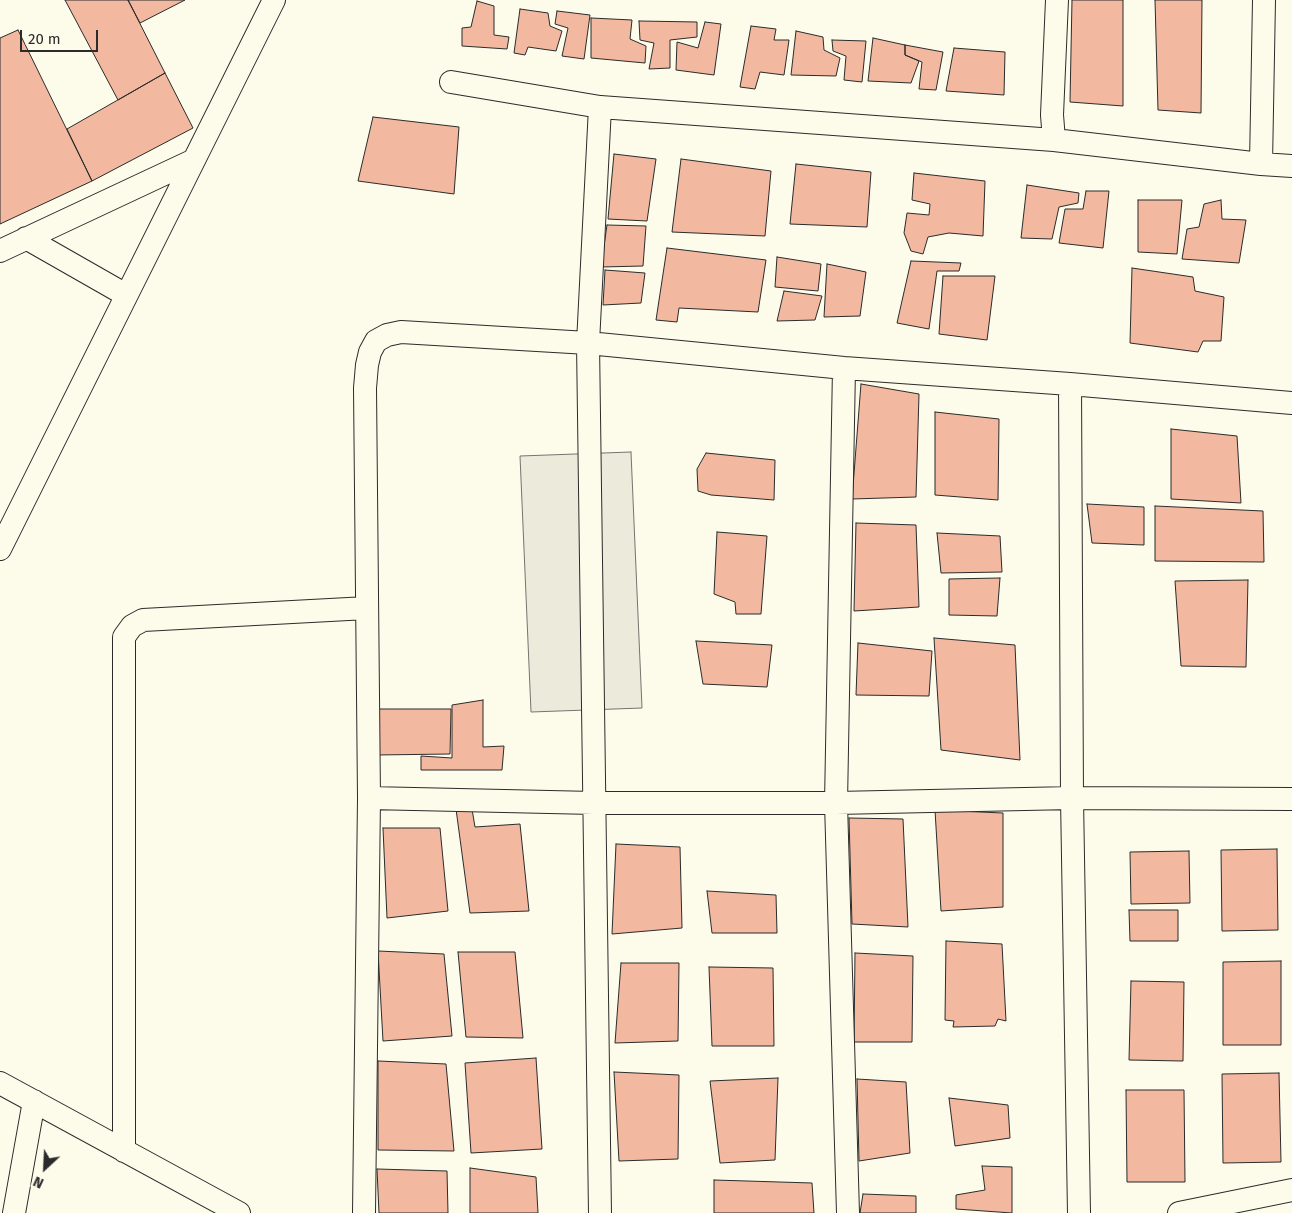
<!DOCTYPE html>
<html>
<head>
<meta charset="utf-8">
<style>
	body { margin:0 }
	#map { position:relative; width:1292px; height:1213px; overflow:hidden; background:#fdfbea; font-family:"Fira Sans",sans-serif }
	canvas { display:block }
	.north { position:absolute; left:20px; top:1143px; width:50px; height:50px; -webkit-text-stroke:4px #fdfbea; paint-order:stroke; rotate:205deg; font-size:14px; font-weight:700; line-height:20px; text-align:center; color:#2b2b2b }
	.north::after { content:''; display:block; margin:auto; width:18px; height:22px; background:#2b2b2b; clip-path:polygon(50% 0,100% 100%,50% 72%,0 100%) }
	.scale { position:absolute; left:20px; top:30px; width:78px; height:22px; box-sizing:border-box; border:2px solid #2b2b2b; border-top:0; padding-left:6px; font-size:15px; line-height:18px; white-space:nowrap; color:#2b2b2b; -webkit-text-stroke:4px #fdfbea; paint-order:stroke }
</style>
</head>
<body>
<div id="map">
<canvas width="1292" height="1213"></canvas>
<div class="north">N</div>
<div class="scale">20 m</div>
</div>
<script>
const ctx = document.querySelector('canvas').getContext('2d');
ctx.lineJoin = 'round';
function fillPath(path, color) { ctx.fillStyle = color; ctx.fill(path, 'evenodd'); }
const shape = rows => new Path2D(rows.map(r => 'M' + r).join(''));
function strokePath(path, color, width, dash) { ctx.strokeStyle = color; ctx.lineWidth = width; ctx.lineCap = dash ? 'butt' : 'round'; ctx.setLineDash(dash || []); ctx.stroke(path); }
const parking = shape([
	[631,452,642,708,531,712,520,456,631,452]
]);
const building = shape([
	[65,0,128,0,165,73,118,100,65,0],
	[128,0,185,0,140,23,128,0],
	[1072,0,1123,0,1123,106,1070,102,1072,0],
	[1155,0,1202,0,1201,113,1158,110,1155,0],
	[477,1,494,6,494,35,509,37,507,49,462,46,462,28,471,27,477,1],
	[520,9,548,13,550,26,562,31,556,51,528,47,525,55,514,53,520,9],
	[557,11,590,15,584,59,562,56,568,28,555,24,557,11],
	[591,18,632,20,630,39,646,46,645,63,591,58,591,18],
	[639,21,697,22,697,37,670,40,670,68,649,69,654,43,640,40,639,21],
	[705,22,721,24,714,75,676,70,677,42,698,48,705,22],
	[751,26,776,29,774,40,789,40,784,75,760,72,755,89,740,87,751,26],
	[18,30,92,181,0,224,0,38,18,30],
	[796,31,823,37,824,50,840,58,836,76,791,75,796,31],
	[873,38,905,45,905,55,919,61,911,83,868,81,873,38],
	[832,40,866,41,862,82,844,80,846,56,833,51,832,40],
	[905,45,943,52,936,90,919,89,922,62,905,55,905,45],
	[954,48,1005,52,1004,95,946,91,954,48],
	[165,73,193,128,92,181,67,129,165,73],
	[373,117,459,127,454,194,358,181,373,117],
	[614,154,656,159,647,221,608,219,614,154],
	[681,159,771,171,765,236,672,232,681,159],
	[796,164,871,172,867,227,790,224,796,164],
	[914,173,985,181,983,236,949,233,928,237,923,254,911,251,904,233,907,213,929,215,930,204,912,200,914,173],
	[1027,185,1079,193,1078,203,1059,207,1052,239,1021,238,1027,185],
	[1086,191,1109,191,1103,248,1059,243,1065,209,1083,209,1086,191],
	[1138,200,1182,200,1177,254,1138,252,1138,200],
	[1221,200,1222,219,1246,220,1239,263,1182,259,1187,229,1199,227,1204,204,1221,200],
	[607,225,646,226,643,266,601,267,607,225],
	[667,248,766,260,758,312,679,308,677,322,656,320,667,248],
	[777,257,821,264,818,291,775,287,777,257],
	[911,261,961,263,959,271,937,271,929,329,897,323,911,261],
	[827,264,866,272,860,316,824,317,827,264],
	[1132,268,1193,277,1195,291,1224,297,1221,341,1203,341,1198,352,1130,343,1132,268],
	[605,270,645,273,641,303,603,305,605,270],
	[943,276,995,276,987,340,939,334,943,276],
	[784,291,822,296,815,320,777,321,784,291],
	[861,384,919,394,916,497,852,499,861,384],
	[935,412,999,419,998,500,935,495,935,412],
	[1171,429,1237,436,1241,503,1171,499,1171,429],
	[706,453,775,460,774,500,711,495,698,491,697,469,706,453],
	[1087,504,1144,507,1144,545,1092,543,1087,504],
	[1155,506,1263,511,1264,562,1155,561,1155,506],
	[856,523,916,525,919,607,854,611,856,523],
	[717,532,767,536,761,614,736,614,735,602,714,594,717,532],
	[937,533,1000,536,1002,572,941,573,937,533],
	[1000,578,997,616,949,615,949,579,1000,578],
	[1248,580,1246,667,1181,666,1175,581,1248,580],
	[934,638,1015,645,1020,760,941,750,934,638],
	[696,641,772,645,767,687,703,684,696,641],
	[858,643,932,651,929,696,856,695,858,643],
	[483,700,483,747,504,746,502,770,421,770,421,756,452,758,452,705,483,700],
	[376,709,451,709,450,754,376,755,376,709],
	[456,809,472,809,475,827,520,824,529,911,470,913,456,809],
	[935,810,1003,813,1003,907,941,911,935,810],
	[849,818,903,819,908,927,852,924,849,818],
	[383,828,440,828,448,911,387,918,383,828],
	[616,844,680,847,682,928,612,934,616,844],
	[1277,849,1278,930,1222,931,1221,850,1277,849],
	[1189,851,1190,903,1131,904,1130,852,1189,851],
	[707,891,776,895,777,933,712,933,707,891],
	[1129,910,1178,910,1178,941,1130,941,1129,910],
	[946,941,1002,944,1006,1021,998,1019,995,1026,953,1027,954,1021,945,1020,946,941],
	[378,951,444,954,452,1036,383,1041,378,951],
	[458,952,515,952,523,1038,466,1037,458,952],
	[855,953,913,956,912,1042,854,1042,855,953],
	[1281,961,1281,1045,1223,1045,1223,962,1281,961],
	[621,963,679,963,678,1041,615,1043,621,963],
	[709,967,773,968,774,1046,712,1046,709,967],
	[1131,981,1184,982,1183,1061,1129,1060,1131,981],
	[536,1058,542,1149,471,1153,465,1063,536,1058],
	[378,1061,446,1064,454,1151,378,1150,378,1061],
	[614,1072,679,1075,678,1159,619,1161,614,1072],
	[1279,1073,1281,1162,1223,1163,1222,1074,1279,1073],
	[778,1078,775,1160,720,1163,710,1081,778,1078],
	[857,1079,906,1082,910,1153,859,1161,857,1079],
	[1126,1090,1184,1090,1185,1182,1127,1182,1126,1090],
	[949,1098,1008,1105,1010,1138,955,1146,949,1098],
	[982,1166,1012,1167,1012,1213,956,1209,956,1195,985,1190,982,1166],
	[470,1168,536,1177,538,1213,470,1213,470,1168],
	[377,1169,447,1171,448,1213,379,1213,377,1169],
	[714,1180,812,1183,814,1213,714,1213,714,1180],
	[863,1194,916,1196,916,1213,860,1213,863,1194]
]);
const minor = shape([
	[451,82,600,107,1054,140,1261,164,1292,166],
	[600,107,588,343,600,1213],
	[1054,140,1052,115,1057,0],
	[1261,164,1264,0],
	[26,238,126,295],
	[0,251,192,161],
	[844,368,836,803,848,1213],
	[1070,384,1072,798,1079,1213],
	[0,549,274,0],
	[369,798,594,803,836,803,1072,798,1292,799],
	[0,1083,239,1213],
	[124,1151,124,637,132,626,143,620,367,608],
	[14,1213,34,1101],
	[364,1213,369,798,365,388,367,365,370,352,376,341,387,335,401,332,588,343,844,368,1070,384,1292,403],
	[1179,1213,1292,1190]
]);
fillPath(parking, '#eceadb');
strokePath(parking, '#74746e', 1);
fillPath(building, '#f2b8a0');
strokePath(building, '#2b2b2b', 1);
strokePath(minor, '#2b2b2b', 24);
strokePath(minor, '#fdfbea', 22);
</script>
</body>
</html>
